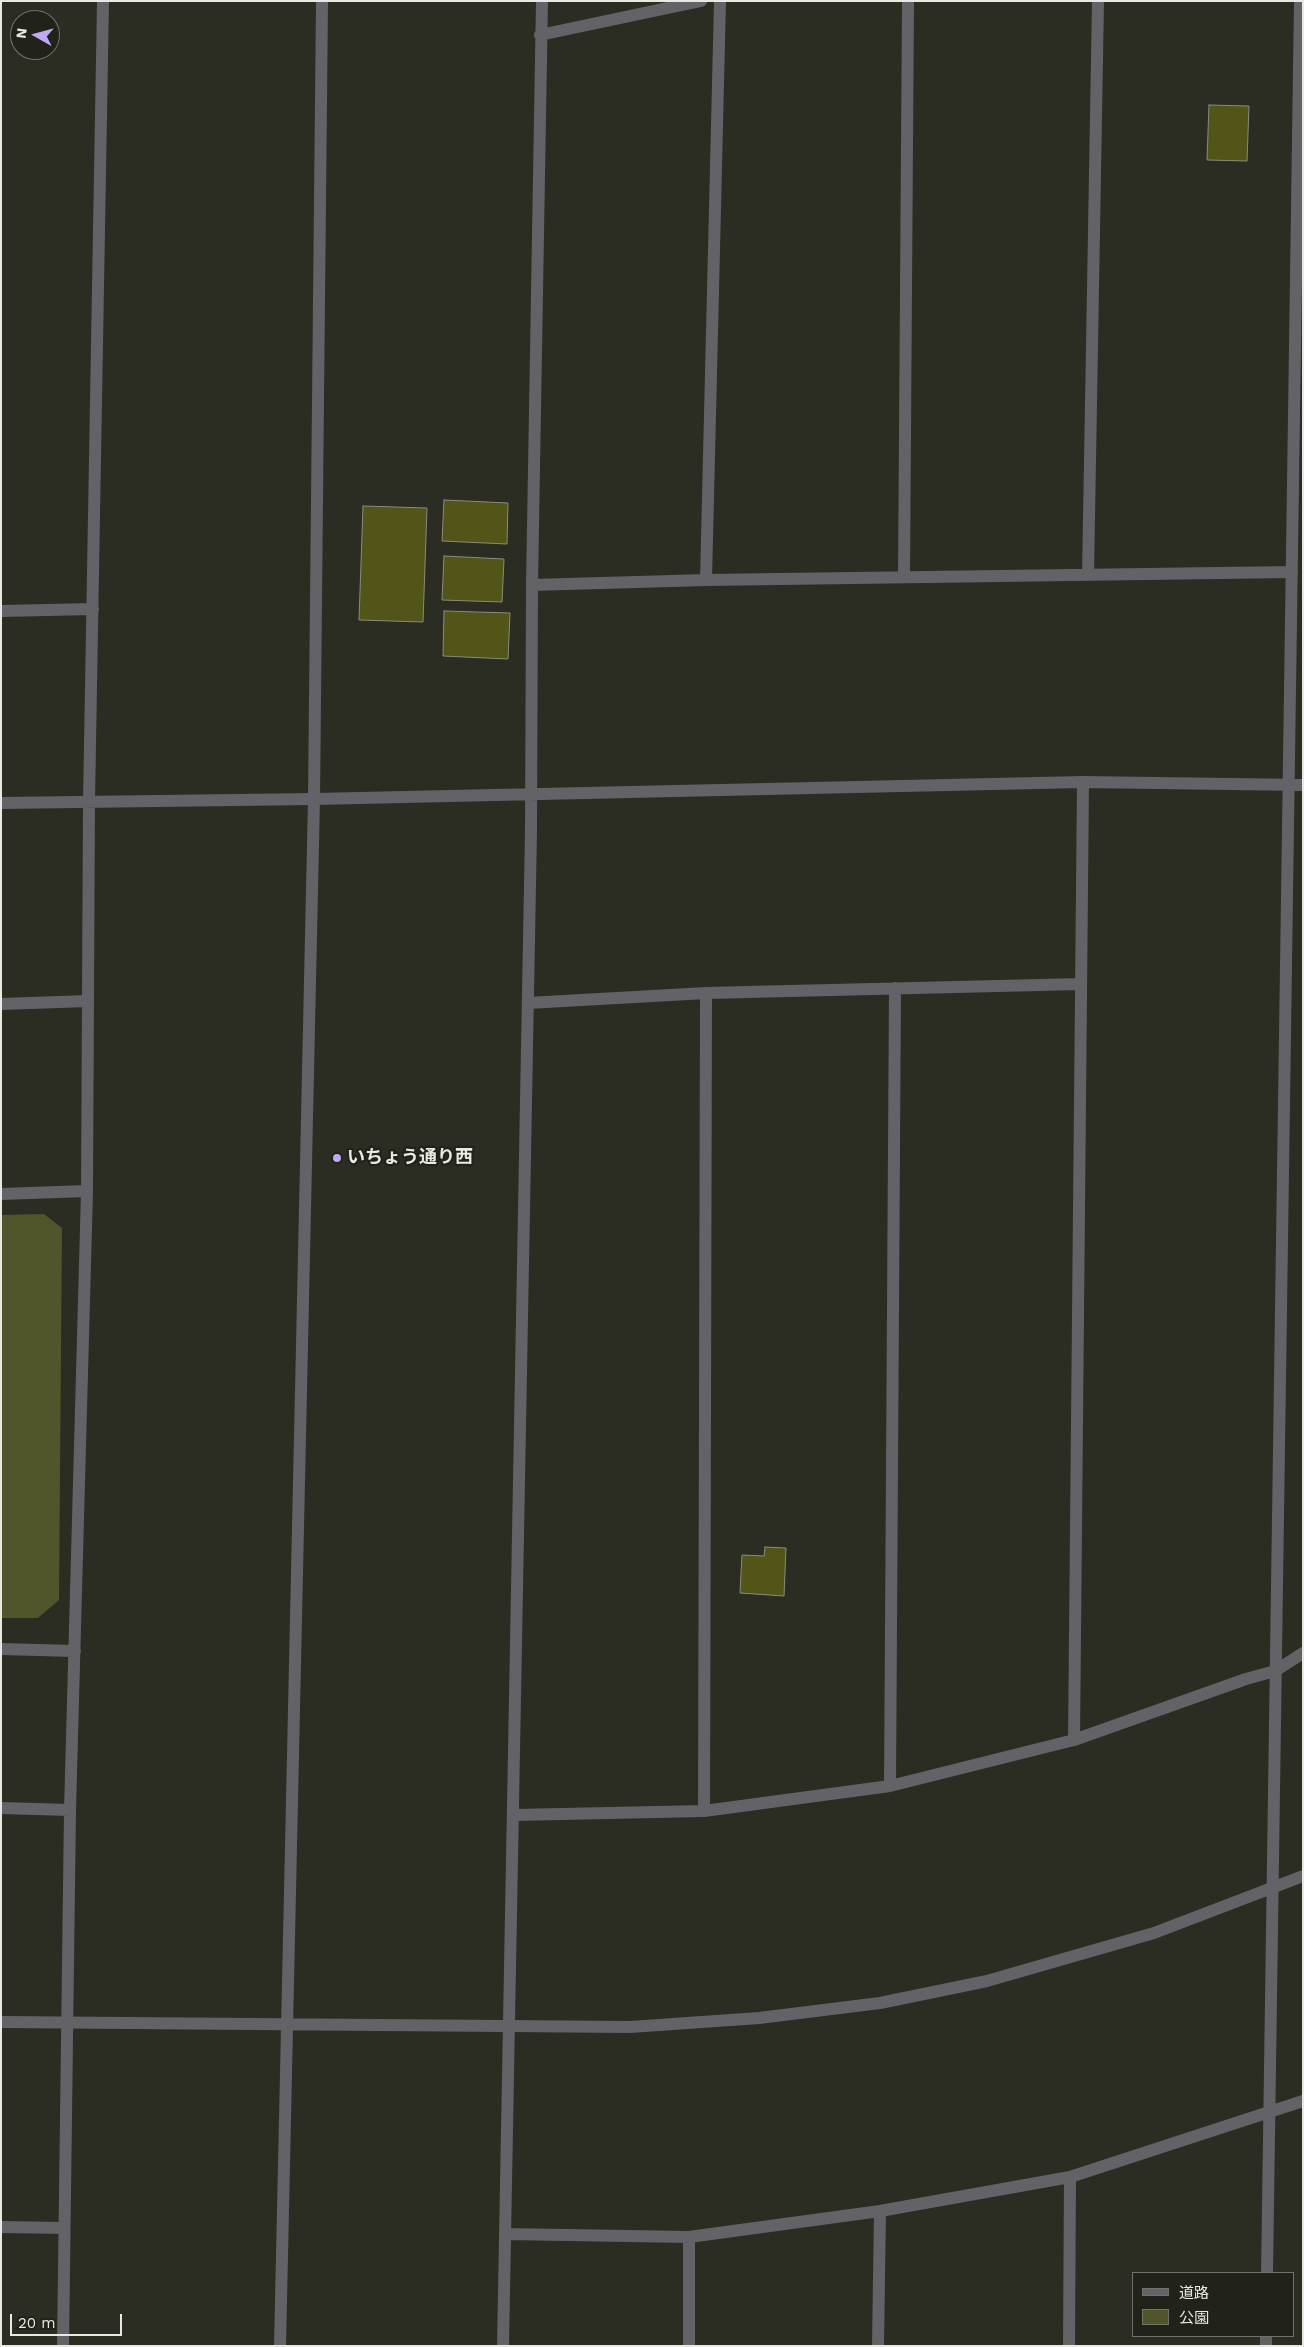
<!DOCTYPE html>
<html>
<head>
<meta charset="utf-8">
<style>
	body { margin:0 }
	#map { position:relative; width:1304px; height:2347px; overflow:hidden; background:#2b2c22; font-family:"Work Sans","Noto Sans JP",sans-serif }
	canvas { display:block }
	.frame { position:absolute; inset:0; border:2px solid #e9e9e3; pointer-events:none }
	.legend { position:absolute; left:1132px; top:2272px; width:162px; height:65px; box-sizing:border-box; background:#212219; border:1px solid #71726a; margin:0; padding:6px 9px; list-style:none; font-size:15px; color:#e9e9e3 }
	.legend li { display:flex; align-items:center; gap:10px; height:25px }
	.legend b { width:25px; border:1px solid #71726a }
	.north { position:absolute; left:10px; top:10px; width:50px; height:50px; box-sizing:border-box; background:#212219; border:1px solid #71726a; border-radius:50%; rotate:277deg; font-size:14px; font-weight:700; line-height:20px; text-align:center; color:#e9e9e3 }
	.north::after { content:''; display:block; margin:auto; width:18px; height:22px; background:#c1a8f3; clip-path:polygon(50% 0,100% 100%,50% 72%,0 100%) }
	.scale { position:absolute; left:10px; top:2314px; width:112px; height:22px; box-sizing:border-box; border:2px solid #e9e9e3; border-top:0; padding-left:6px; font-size:15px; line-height:18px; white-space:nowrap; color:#e9e9e3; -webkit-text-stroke:4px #212219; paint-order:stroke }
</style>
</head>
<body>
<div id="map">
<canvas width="1304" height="2347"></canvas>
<div class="frame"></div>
<ul class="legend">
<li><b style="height:6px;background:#636267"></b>道路</li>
<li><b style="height:14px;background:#52542c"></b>公園</li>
</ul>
<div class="north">N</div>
<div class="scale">20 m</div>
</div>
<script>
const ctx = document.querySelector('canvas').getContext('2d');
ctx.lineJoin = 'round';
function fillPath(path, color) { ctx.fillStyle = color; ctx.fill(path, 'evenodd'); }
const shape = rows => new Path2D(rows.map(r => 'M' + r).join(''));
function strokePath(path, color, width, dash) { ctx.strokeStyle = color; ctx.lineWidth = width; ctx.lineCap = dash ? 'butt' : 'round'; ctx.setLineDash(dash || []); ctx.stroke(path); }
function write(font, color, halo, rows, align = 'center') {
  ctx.font = font + ' "Work Sans","Noto Sans JP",sans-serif'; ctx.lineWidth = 4.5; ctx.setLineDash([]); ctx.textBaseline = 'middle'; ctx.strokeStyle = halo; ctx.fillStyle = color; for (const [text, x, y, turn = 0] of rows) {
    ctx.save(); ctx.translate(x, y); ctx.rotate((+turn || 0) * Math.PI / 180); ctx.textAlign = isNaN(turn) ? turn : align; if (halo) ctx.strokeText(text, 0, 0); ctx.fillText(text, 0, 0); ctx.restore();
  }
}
const green = shape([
	[44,1214,62,1228,59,1600,38,1618,1,1618,1,1215]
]);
const building = shape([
	[1209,105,1249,106,1247,161,1207,160,1209,105],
	[444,500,508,503,507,544,442,541,444,500],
	[363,506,427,508,423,622,359,620,363,506],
	[444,556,504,559,502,602,442,600,444,556],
	[444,611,510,613,508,659,443,656,444,611],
	[765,1547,786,1548,784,1596,740,1593,742,1555,764,1556,765,1547]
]);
const minor = shape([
	[540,35,701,1],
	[1088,575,1098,1],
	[904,577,908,1],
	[706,580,720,1],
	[532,585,706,580,1292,572],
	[1,611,93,609],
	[1,803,314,799,1083,782,1303,785],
	[528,1003,706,993,1081,984],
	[1,1004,88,1001],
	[1,1194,87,1191],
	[1,1649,75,1651],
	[1074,1740,1083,782],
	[890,1786,895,988],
	[1,1808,70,1810],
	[704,1811,706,993],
	[514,1815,704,1811,890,1786,1074,1740,1246,1679,1275,1671,1303,1653],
	[1,2227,64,2228],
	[505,2234,689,2237,880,2211,1070,2177,1303,2101],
	[1267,2273,1300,1],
	[63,2346,70,1810,87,1191,89,801,103,1],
	[503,2346,531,831,532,585,542,1],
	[689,2346,689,2237],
	[878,2346,880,2211],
	[1069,2346,1070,2177],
	[1266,2346,1266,2336]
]);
const tertiary = shape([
	[1,2022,630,2027,759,2018,880,2003,987,1981,1154,1933,1303,1876],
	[280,2346,314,799,322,1]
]);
const markers = [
	[337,1158,5,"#c1a8f3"]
];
const poiNames = [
	["いちょう通り西",347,1158]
];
fillPath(green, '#52542c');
fillPath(building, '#525418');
strokePath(building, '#8b8c81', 1);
strokePath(minor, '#636267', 12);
strokePath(tertiary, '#636267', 12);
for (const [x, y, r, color] of markers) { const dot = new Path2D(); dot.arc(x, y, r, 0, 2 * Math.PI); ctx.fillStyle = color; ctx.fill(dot); strokePath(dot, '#212219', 2); }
write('bold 18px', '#e9e9e3', '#212219', poiNames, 'left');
</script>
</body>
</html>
